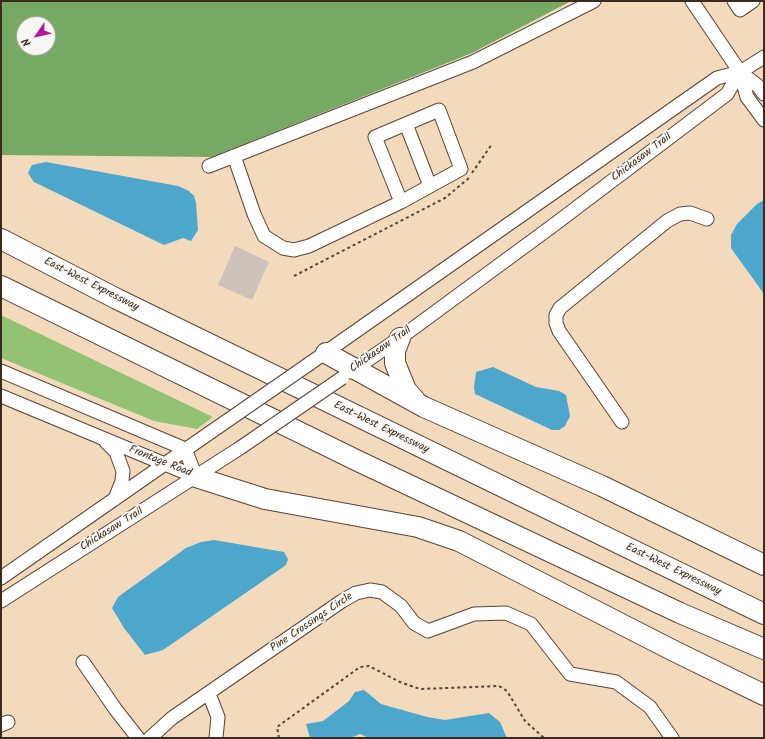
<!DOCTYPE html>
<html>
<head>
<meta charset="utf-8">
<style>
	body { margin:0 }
	#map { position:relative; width:765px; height:739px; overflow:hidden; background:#f3dabc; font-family:Kalam,sans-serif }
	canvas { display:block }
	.frame { position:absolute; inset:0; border:2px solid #3b2a1e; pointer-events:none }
	.north { position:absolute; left:16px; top:16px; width:40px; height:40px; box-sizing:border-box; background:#f6f6f2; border:1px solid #aba49d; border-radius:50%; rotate:236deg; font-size:11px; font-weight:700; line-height:16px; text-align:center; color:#3b2a1e }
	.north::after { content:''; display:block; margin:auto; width:14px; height:18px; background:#b5179e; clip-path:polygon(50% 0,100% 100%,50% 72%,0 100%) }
</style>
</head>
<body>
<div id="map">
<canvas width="765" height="739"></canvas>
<div class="frame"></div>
<div class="north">N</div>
</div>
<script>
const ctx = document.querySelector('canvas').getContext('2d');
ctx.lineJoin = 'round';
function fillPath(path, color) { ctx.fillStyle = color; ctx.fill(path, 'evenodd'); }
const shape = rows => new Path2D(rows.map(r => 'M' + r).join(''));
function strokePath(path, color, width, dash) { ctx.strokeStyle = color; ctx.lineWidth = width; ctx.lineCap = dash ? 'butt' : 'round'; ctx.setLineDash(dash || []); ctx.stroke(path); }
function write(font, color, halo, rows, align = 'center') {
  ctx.font = font + ' Kalam,sans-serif'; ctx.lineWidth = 3.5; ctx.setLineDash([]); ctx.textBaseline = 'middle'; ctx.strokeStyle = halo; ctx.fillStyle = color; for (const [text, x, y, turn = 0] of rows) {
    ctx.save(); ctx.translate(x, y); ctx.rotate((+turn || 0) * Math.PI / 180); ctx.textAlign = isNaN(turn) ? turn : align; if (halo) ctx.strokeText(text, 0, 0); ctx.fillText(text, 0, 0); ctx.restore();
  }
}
const industrial = shape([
	[235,246,269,262,252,300,218,285]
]);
const green = shape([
	[1,315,92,359,213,417,197,429,154,421,1,358]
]);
const forest = shape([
	[1,1,571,1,472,53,212,157,1,155],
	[24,24,48,24,48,48,24,48]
]);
const water = shape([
	[46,162,178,186,189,191,194,196,196,203,198,230,191,241,183,238,164,245,34,182,28,173,32,165],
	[764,200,764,294,731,248,731,235,737,224,757,204],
	[493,367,536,387,559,391,566,395,570,416,565,426,559,430,552,430,475,394,474,387,476,372],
	[214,540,284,552,288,559,286,565,163,650,145,655,124,628,112,608,118,597,186,548,201,542],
	[364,690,381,704,427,717,445,720,489,713,500,722,507,738,369,738,360,734,350,738,310,738,306,724,323,721,349,701,355,692]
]);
const path = shape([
	[472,173,492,144],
	[294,276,445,198,469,178],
	[279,738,277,727,360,667,369,666,400,682,420,689,499,686,507,691,525,721,544,738]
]);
const minor = shape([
	[692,1,740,72,747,97,764,120],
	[734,1,740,10,753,1],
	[740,72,758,86,764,94],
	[406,124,430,186],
	[234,156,254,214,264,236,283,248,294,250,309,246,399,203,401,202,430,186,461,169,439,110,375,137,401,202],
	[209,166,473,62,594,1],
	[309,364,717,78,740,72,764,57],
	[1,371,185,449,196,477],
	[350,372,400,338,551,227,727,94,740,72],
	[1,396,196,477],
	[622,422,559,331,556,323,556,315,560,308,667,221,680,214,690,213,707,219],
	[106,442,116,452,123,471,122,481,115,499],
	[1,578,208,434],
	[1,601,240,448],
	[83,662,116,710,138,738],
	[209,694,218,717,216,738],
	[1,725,8,722],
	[150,738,172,718,342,601,356,593,370,590,382,592,401,606,414,623,428,631,474,614,506,613,531,624,570,674,616,682,650,707,672,738]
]);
const highway = shape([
	[1,239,117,299,764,614],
	[1,286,358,461,680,613,764,649],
	[400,338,395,351,395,363,406,390,415,400],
	[326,353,424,407,602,486,764,565],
	[196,477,265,499,418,527,459,541,674,651,764,695]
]);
const minorBridge = shape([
	[208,434,309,364],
	[240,448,342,378]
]);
const streetNames = [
	["Chickasaw Trail",642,158,-37],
	["East-West Expressway",91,285,27],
	["Chickasaw Trail",381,350,-35],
	["East-West Expressway",381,428,26],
	["Frontage Road",160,462,22],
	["Chickasaw Trail",112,530,-32],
	["East-West Expressway",673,570,26],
	["Pine Crossings Circle",312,623,-34]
];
fillPath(industrial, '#ccc2b9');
fillPath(green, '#93c372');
fillPath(forest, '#76a964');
fillPath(water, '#4da6cb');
strokePath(minor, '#574436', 15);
strokePath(highway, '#574436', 22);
strokePath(path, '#574436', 2, [3, 3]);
strokePath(minor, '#fff', 13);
strokePath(highway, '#fff', 20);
strokePath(minorBridge, '#574436', 15, []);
strokePath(minorBridge, '#fff', 13);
write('11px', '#3b2a1e', '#f6f6f2', streetNames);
</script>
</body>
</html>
